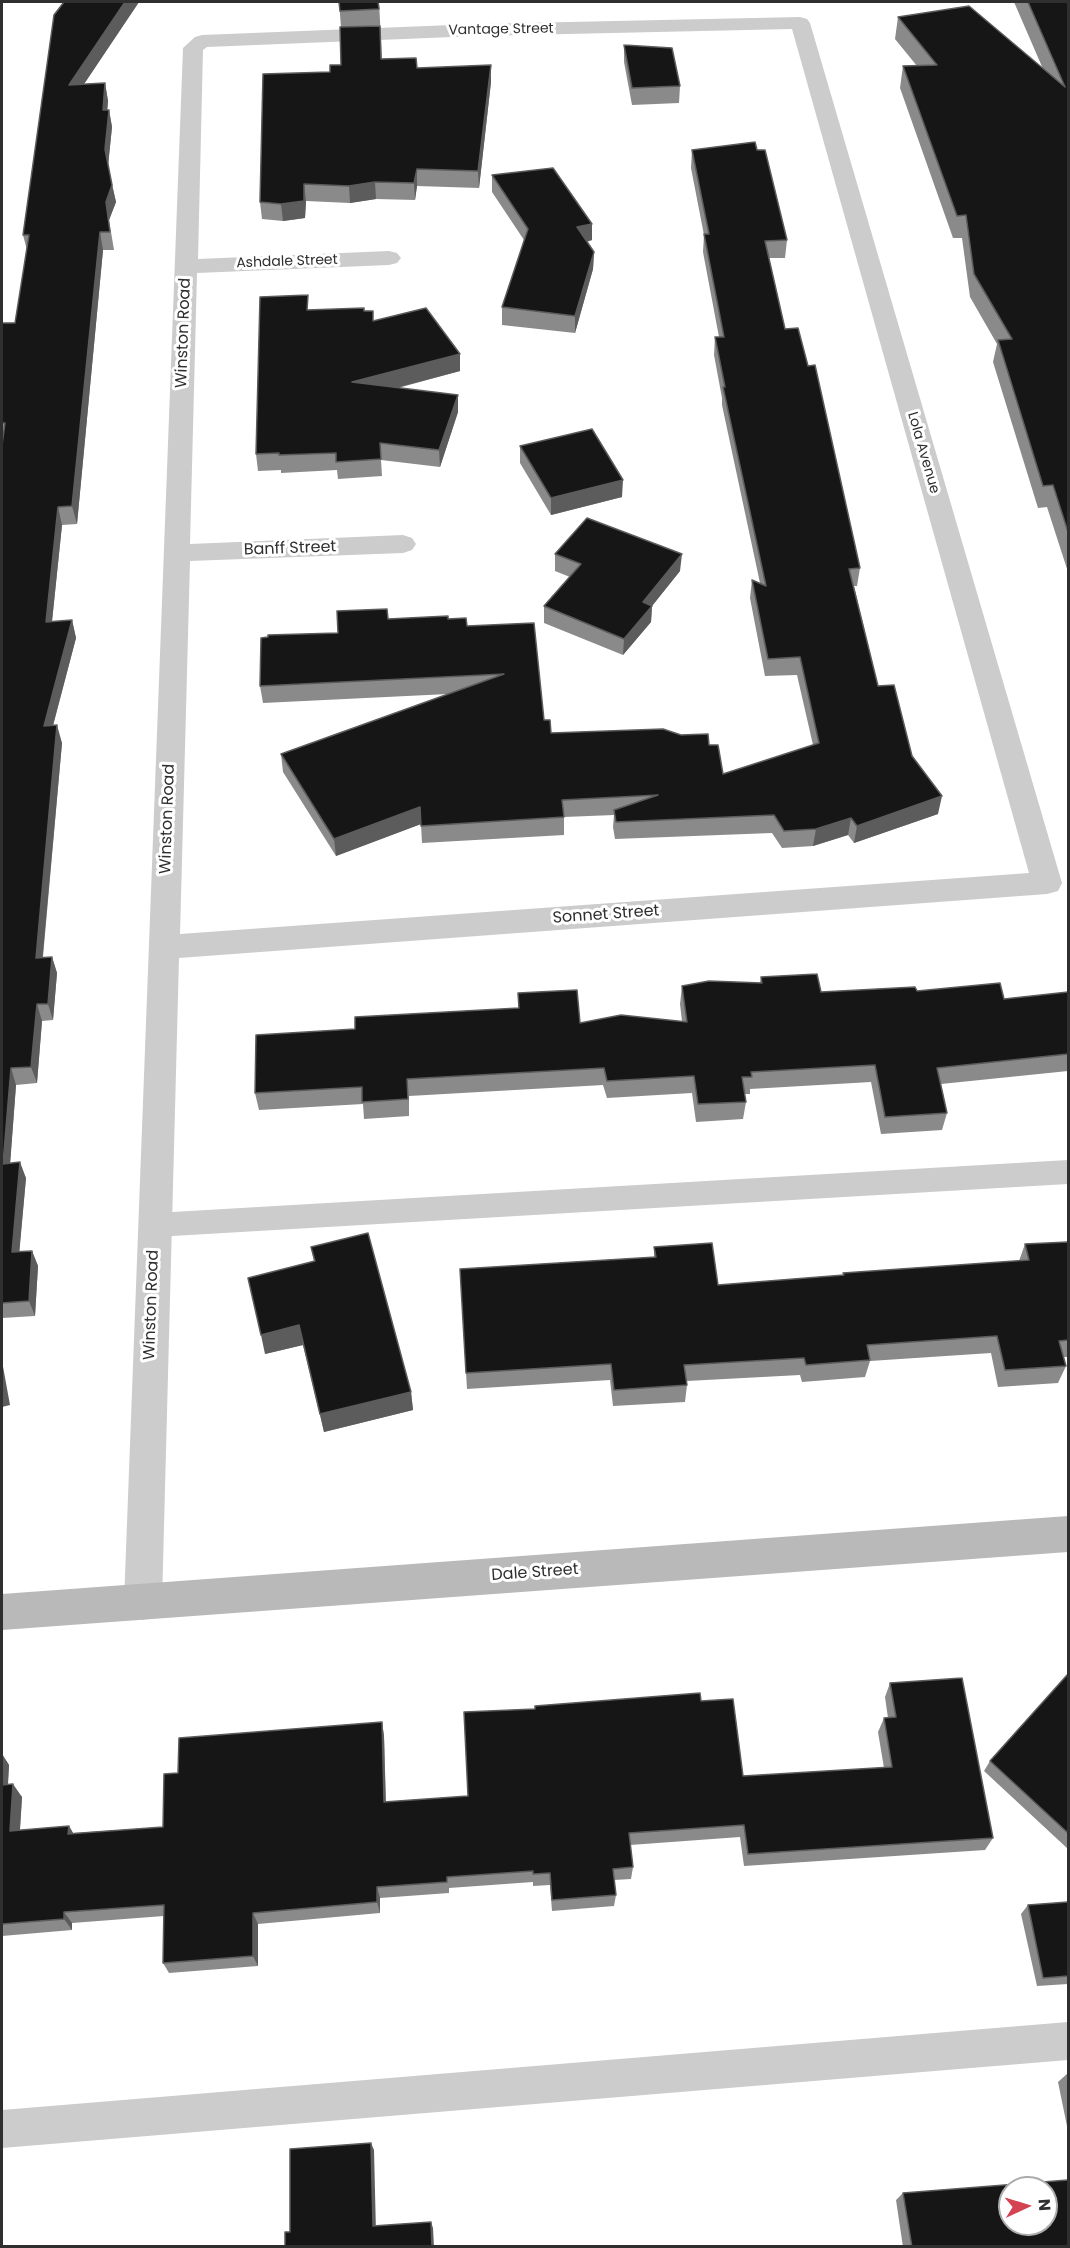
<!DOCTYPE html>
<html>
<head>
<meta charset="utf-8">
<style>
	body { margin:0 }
	#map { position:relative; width:1070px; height:2248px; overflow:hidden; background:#fff; font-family:Poppins,sans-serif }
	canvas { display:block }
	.frame { position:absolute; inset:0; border:3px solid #2f2f2f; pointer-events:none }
	.north { position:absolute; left:998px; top:2176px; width:60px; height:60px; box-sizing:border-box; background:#fff; border:2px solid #acacac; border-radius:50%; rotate:86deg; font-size:16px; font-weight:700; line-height:24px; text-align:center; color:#2f2f2f }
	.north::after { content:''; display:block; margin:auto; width:21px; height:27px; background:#d44352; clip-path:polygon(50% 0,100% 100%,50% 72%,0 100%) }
</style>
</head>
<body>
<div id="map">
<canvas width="1070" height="2248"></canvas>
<div class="frame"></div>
<div class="north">N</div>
</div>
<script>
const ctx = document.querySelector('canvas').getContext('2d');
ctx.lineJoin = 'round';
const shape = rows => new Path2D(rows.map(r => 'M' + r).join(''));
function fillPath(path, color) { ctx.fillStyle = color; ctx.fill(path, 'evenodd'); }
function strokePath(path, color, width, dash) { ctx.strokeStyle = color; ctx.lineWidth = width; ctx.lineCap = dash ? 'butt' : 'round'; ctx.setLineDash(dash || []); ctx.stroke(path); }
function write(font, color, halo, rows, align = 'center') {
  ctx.font = font + ' Poppins,sans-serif'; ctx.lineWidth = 6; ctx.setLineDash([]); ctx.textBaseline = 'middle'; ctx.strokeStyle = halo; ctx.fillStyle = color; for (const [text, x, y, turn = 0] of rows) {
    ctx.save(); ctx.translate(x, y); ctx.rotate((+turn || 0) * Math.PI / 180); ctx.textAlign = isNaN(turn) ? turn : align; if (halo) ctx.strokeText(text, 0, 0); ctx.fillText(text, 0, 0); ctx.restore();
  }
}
const lane = shape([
	[1068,1160,1068,1184,155,1237,145,1234,140,1225,145,1216,155,1213,1068,1160],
	[1068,2022,1068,2060,2,2148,2,2110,1068,2022]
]);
const street = shape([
	[800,17,807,19,810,23,1062,883,1058,891,1047,894,179,958,162,1602,157,1615,143,1620,129,1615,124,1602,183,48,195,37,202,35,477,24,800,17],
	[792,29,1029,873,180,934,190,561,403,553,412,550,416,544,412,538,403,535,190,544,197,273,389,265,397,263,401,258,397,253,389,251,198,259,203,50,207,47,477,36,792,29]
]);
const secondary = shape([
	[1068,1516,1068,1552,2,1630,2,1594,1068,1516]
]);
const wall = shape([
	[64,2,139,2,84,84,105,83,108,101,107,110,109,110,112,127,108,165,116,202,109,220,114,250,103,250,77,524,62,525,52,622,72,620,76,638,53,726,62,743,43,957,52,957,57,973,53,1020,42,1021,37,1083,16,1085,10,1163,26,1178,19,1252,32,1251,38,1266,35,1316,2,1318,2,323,15,323,27,250,23,235],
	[339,2,379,2,382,59,417,68,491,82,479,188,417,186,415,200,376,199,350,203,306,201,305,218,283,221,262,219,260,202,330,72,341,65,341,27],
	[1014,2,1068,2,1068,572,1047,507,1038,508,993,362,997,344,970,297,962,238,953,238,900,88,903,66,917,66,895,39,898,17,1043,69],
	[624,45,680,86,679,103,632,105,624,62],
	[692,150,757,150,787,240,785,258,769,258,785,329,860,568,857,586,854,586,878,686,912,756,938,814,854,843,848,835,813,846,782,848,772,833,615,839,613,827,614,815,564,817,564,835,422,843,421,824,336,856,283,772,281,754,448,694,263,703,260,686,338,633,388,619,448,619,467,626,544,720,551,733,709,745,723,774,813,745,797,675,765,676,750,598,752,580,760,583,722,405,722,398,714,355,715,337,719,337,703,252,704,235,691,168],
	[492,175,592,240,587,242,594,252,593,269,575,333,502,325,502,307,524,240,492,192],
	[309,310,364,311,374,321,460,371,398,388,458,395,458,412,440,467,381,460,382,476,338,479,337,470,281,473,281,470,258,471,256,454],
	[520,446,622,497,551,515,520,463],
	[555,554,680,571,652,606,651,622,623,655,544,623,544,606,570,577,555,571],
	[761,977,821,992,917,991,1004,999,1068,992,1068,1071,941,1084,947,1113,942,1130,881,1134,871,1082,750,1089,750,1094,744,1094,746,1102,743,1119,696,1122,692,1093,607,1098,603,1085,409,1096,409,1116,364,1119,363,1104,259,1110,255,1093,355,1029,518,1008,518,993,580,1023,682,1021,680,1004,682,986,760,983],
	[1068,1242,1068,1357,1063,1357,1066,1366,1058,1383,998,1387,991,1353,870,1361,865,1377,802,1382,800,1375,687,1381,687,1385,685,1402,613,1406,610,1380,467,1389,460,1269,654,1257,654,1247,718,1285,843,1275,843,1273,1019,1261,1025,1244],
	[311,1247,411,1392,413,1410,324,1432,303,1345,265,1354,314,1262],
	[1068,1674,1068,1849,984,1771,990,1761],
	[890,1683,993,1838,985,1850,744,1866,740,1837,630,1845,633,1867,631,1879,614,1880,616,1895,614,1906,552,1911,550,1885,533,1886,533,1882,449,1888,449,1893,380,1898,380,1913,258,1924,258,1966,169,1973,163,1963,164,1916,72,1923,72,1930,2,1936,2,1754,9,1765,8,1785,22,1797,20,1830,69,1826,73,1833,163,1827,178,1773,382,1722,384,1736,386,1802,468,1796,701,1701,743,1776,884,1768,878,1732,884,1718,888,1718,885,1697],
	[1068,1902,1068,1984,1037,1986,1021,1914,1028,1905],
	[1068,2073,1068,2131,1058,2082],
	[903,2193,1068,2247,903,2247,896,2200]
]);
const shadedWall = shape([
	[125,2,139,2,72,102,69,85],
	[491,65,491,82,479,188,478,171],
	[105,83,108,101,106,127,103,110],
	[109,110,112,127,108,166,105,149],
	[417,169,417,186,415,200,414,183],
	[375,182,376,199,350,203,349,186],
	[304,184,306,201,305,218,283,221,281,204],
	[112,185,116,202,109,220,114,250,106,202],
	[592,224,592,240,576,244,577,227],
	[100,232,103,250,77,524,72,506],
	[594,252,593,269,575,333,575,316],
	[460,354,460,371,354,399,352,382],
	[458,395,458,412,440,467,439,450],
	[623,480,622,497,551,515,551,498],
	[58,507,62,525,50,640,46,622],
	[682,554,680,571,652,606,651,622,623,655,624,639,643,602],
	[72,620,76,638,48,744,44,726],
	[57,725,62,743,41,974,36,958],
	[942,796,938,814,854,843,857,826],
	[420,807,421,824,336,856,334,839],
	[851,818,848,835,813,846,816,829],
	[52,957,57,973,53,1020,48,1004],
	[37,1004,42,1021,37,1083,31,1067],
	[11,1068,16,1085,9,1179,3,1164],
	[20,1162,26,1178,18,1267,12,1252],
	[32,1251,38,1266,35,1316,29,1301],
	[299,1325,303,1345,265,1354,261,1335],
	[2,1361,10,1405,2,1407],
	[411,1392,413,1410,324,1432,320,1414],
	[382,1722,384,1736,386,1814,384,1802],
	[2,1754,9,1765,7,1798,2,1790],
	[13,1784,22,1797,19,1843,10,1831],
	[69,1826,76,1838,68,1834],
	[377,1887,380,1898,380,1913,377,1902],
	[64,1912,72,1923,72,1930,64,1919],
	[253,1913,258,1924,258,1966,253,1956],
	[371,2143,374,2150,376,2233,373,2226],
	[431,2222,433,2228,434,2247,432,2247]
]);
const building = shape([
	[64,2,125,2,69,85,105,83,103,110,109,110,105,149,112,185,106,202,110,232,100,232,72,506,58,507,46,622,72,620,44,726,57,725,36,958,52,957,48,1004,37,1004,31,1067,11,1068,3,1164,20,1162,12,1252,32,1251,29,1301,2,1303,2,445,5,423,2,423,2,323,15,323,29,235,23,235,54,15,64,2],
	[339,2,378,2,379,9,340,11,339,2],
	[1028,2,1068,2,1068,532,1053,485,1043,486,998,340,1012,339,974,274,966,215,957,216,903,66,937,65,898,17,969,6,1065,87,1028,2],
	[380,26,381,59,416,58,417,68,491,65,478,171,417,169,414,183,375,182,349,186,304,184,304,201,281,204,260,202,263,74,330,72,330,65,341,65,340,27,380,26],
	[624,45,672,48,680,86,632,88,624,45],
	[755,142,757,150,765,150,787,240,765,241,785,329,798,328,808,366,815,365,860,568,849,569,878,686,894,685,912,756,942,796,857,826,851,818,816,829,784,831,774,815,616,822,614,810,658,795,562,800,564,817,421,826,420,807,334,839,281,754,504,674,260,686,261,638,268,637,268,635,338,633,337,611,387,609,388,619,448,616,448,619,466,618,467,626,534,623,544,720,550,720,551,733,663,729,681,735,708,734,709,745,718,745,723,774,819,743,800,657,768,659,752,580,766,586,723,387,725,387,715,337,724,337,704,234,709,234,692,150,755,142],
	[553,168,592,224,577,227,594,252,575,316,502,307,528,229,492,175,553,168],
	[308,295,307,310,364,308,364,311,373,311,373,321,426,308,460,354,352,382,458,395,439,450,380,443,381,459,336,462,336,453,279,455,279,453,256,454,260,297,308,295],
	[592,429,623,480,551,498,520,446,592,429],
	[587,518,682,554,643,602,652,606,624,639,544,606,581,564,555,554,587,518],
	[817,974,821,992,915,987,917,991,1000,983,1004,999,1068,992,1068,1054,937,1068,947,1113,885,1117,875,1065,751,1072,752,1077,742,1077,746,1102,698,1104,694,1076,607,1081,604,1068,407,1079,408,1099,362,1102,362,1087,255,1093,256,1035,355,1029,355,1017,519,1008,518,993,577,990,580,1023,621,1015,687,1022,682,986,709,981,762,983,761,977,817,974],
	[368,1233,411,1392,320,1414,299,1325,261,1335,248,1278,315,1261,311,1247,368,1233],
	[1068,1242,1068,1340,1059,1341,1066,1366,1005,1370,997,1336,867,1345,870,1360,806,1365,804,1358,684,1365,687,1385,614,1390,611,1364,466,1373,460,1269,656,1257,654,1247,712,1243,718,1285,844,1275,843,1273,1029,1260,1025,1244,1068,1242],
	[2,1378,4,1391,2,1392,2,1378],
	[1068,1674,1068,1833,990,1761,1068,1674],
	[962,1678,993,1838,748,1854,744,1825,629,1833,633,1867,613,1869,616,1895,552,1900,550,1873,533,1874,533,1871,447,1877,447,1882,377,1887,377,1902,253,1913,253,1956,163,1963,164,1905,64,1912,64,1919,2,1924,2,1785,13,1784,10,1831,69,1826,68,1834,163,1827,164,1774,178,1773,179,1738,382,1722,384,1802,468,1796,464,1712,535,1709,535,1706,700,1693,701,1701,733,1699,743,1776,892,1767,884,1718,896,1717,890,1683,962,1678],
	[1068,1902,1068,1976,1043,1978,1028,1905,1068,1902],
	[371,2143,373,2226,431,2222,432,2247,285,2247,285,2232,290,2232,290,2149,371,2143],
	[1068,2180,1068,2247,912,2247,903,2193,1068,2180],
	[1010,2188,1046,2188,1046,2224,1010,2224,1010,2188]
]);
const farStreetnames = [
	["Vantage Street",501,30,-1],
	["Ashdale Street",287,262,-2],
	["Lola Avenue",923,453,74]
];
const streetNames = [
	["Winston Road",184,333,-88],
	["Banff Street",290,549,-2],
	["Winston Road",168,819,-88],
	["Sonnet Street",606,915,-4],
	["Winston Road",152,1305,-88],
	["Dale Street",535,1573,-4]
];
fillPath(lane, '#ccc');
fillPath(street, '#ccc');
fillPath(secondary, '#b9b9b9');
fillPath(wall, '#8a8a8a');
fillPath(shadedWall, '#5c5c5c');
fillPath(building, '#161616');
strokePath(building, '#5c5c5c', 1.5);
write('14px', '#2f2f2f', '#fff', farStreetnames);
write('16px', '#2f2f2f', '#fff', streetNames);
</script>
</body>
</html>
